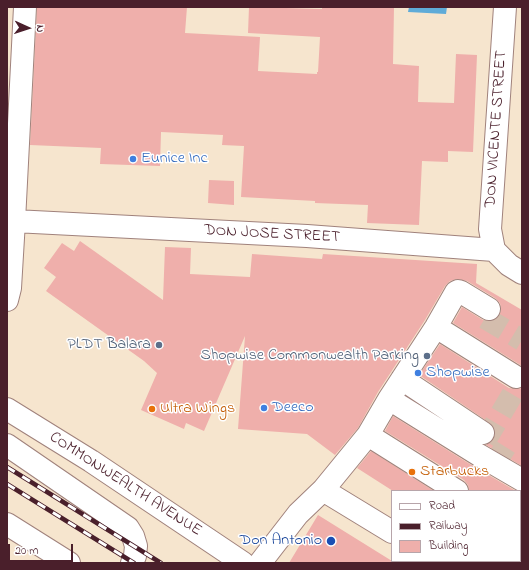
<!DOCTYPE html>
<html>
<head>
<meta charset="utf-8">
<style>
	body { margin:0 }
	#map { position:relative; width:529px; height:570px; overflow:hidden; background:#f6e5ce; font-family:"Indie Flower",sans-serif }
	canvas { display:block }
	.frame { position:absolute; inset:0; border:8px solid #4a1f2b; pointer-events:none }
	.legend { position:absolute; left:391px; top:490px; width:130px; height:72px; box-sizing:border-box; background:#fff; border:1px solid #b7a5aa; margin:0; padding:5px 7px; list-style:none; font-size:12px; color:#4a1f2b }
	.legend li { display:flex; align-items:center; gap:8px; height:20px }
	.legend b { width:20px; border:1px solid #b7a5aa }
	.north { position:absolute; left:8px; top:8px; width:40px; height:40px; -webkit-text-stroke:3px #fff; paint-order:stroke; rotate:93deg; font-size:11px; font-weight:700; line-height:16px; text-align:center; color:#4a1f2b }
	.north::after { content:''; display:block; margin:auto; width:14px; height:18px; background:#4a1f2b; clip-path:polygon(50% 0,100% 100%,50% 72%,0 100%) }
	.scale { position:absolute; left:8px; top:544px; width:65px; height:18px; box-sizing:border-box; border:2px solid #4a1f2b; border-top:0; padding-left:5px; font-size:12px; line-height:14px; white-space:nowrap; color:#4a1f2b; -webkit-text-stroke:3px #fff; paint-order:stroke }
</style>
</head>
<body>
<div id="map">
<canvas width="529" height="570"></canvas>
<div class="frame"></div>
<ul class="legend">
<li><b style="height:5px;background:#fff"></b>Road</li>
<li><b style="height:5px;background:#4a1f2b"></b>Railway</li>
<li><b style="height:11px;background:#efafab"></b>Building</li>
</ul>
<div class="north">N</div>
<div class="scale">20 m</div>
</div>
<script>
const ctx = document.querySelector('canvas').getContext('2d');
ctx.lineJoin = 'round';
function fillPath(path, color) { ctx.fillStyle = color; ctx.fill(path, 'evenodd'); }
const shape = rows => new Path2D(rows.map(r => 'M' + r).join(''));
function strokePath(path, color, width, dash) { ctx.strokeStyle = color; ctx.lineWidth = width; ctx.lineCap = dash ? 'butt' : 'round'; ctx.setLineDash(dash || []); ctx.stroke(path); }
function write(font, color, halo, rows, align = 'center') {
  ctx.font = font + ' "Indie Flower",sans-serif'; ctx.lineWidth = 3; ctx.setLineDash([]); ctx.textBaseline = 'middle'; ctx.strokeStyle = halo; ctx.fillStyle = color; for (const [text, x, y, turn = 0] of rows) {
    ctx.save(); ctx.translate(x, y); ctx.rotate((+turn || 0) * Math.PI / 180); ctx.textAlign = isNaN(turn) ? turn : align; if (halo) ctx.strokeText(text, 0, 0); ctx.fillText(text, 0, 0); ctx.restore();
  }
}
const water = shape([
	[409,7,447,7,446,14,408,12]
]);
const building = shape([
	[37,7,187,7,185,33,260,37,258,71,317,74,317,72,318,72,320,37,248,33,249,7,322,9,322,7,394,7,393,64,419,66,418,102,454,103,456,54,477,55,473,152,448,151,448,162,422,161,419,225,367,223,368,205,315,203,315,201,241,197,244,146,222,145,223,135,161,132,160,166,100,164,101,148,30,145],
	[209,180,234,181,234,205,208,203],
	[80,241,163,300,165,247,191,248,190,274,250,277,252,254,322,259,323,254,477,264,476,283,522,310,522,366,453,323,462,307,483,320,488,321,495,320,499,316,501,310,500,303,495,298,467,281,457,279,450,281,445,286,425,320,378,392,358,428,335,455,307,434,238,429,245,336,204,431,186,423,184,429,141,410,157,373,144,361,46,291,56,277,44,268,62,243,74,251],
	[440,344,509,388,516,389,522,388,522,466,486,445,493,440,495,434,494,428,490,423,419,375],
	[393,416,473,466,516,491,469,491,468,485,464,480,385,431],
	[371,451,434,491,393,491,357,468],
	[318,515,392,561,396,563,289,563]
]);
const minorTunnel = shape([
	[485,318,522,340],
	[509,462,488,449,485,446,485,441,522,378]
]);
const minor = shape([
	[14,221,307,236,494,250,509,265,522,273],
	[494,250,490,229,505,7],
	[7,300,10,288,14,221,25,7],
	[436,327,516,377],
	[402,379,483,433],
	[389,399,479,455,522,480],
	[368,435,457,491],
	[323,490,392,532],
	[520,531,522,532],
	[440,561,443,563],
	[260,563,298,514,323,490,368,435,389,399,436,327,456,292,458,291,461,292,489,309]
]);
const major = shape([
	[7,409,91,461,243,563],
	[7,445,128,528,133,536,136,546,135,556,132,563],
	[7,524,69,563]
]);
const rail = shape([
	[7,467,161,563],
	[7,484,134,563]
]);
const markers = [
	[133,159,4,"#3f7fe0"],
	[159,345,4,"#5c6f8a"],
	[427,356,4,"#5c6f8a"],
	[418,373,4,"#3f7fe0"],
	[264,408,4,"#3f7fe0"],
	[152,409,4,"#e8710a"],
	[412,472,4,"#e8710a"],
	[331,541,5,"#1a4fb4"]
];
const streetNames = [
	["DON VICENTE STREET",497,129,-86],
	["DON JOSE STREET",272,235,3],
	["COMMONWEALTH AVENUE",125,485,33]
];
const shopNames = [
	["Eunice Inc",141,159],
	["Shopwise",426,373],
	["Deeco",272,408]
];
const serviceNames = [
	["PLDT Balara",151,345],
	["Shopwise Commonwealth Parking",419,356]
];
const foodNames = [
	["Ultra Wings",160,409],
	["Starbucks",420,472]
];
const transitNames = [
	["Don Antonio",322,541]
];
fillPath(water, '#5fabd8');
fillPath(building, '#efafab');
strokePath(minorTunnel, '#d4bdad', 22, [22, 11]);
strokePath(minor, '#a0827c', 24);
strokePath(major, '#a0827c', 24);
strokePath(minor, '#fff', 22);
strokePath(major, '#fff', 22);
strokePath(rail, '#4a1f2b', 4.5);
strokePath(rail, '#fff', 3, [9]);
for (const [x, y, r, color] of markers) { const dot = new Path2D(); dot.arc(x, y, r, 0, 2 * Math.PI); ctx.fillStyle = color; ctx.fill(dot); strokePath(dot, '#fff', 1.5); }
write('16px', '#4a1f2b', '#fff', streetNames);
write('16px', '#366cbe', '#fff', shopNames, 'left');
write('16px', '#4e5e75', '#fff', serviceNames, 'right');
write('16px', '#c56008', '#fff', foodNames, 'left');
write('16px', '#164399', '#fff', transitNames, 'right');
</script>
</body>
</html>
